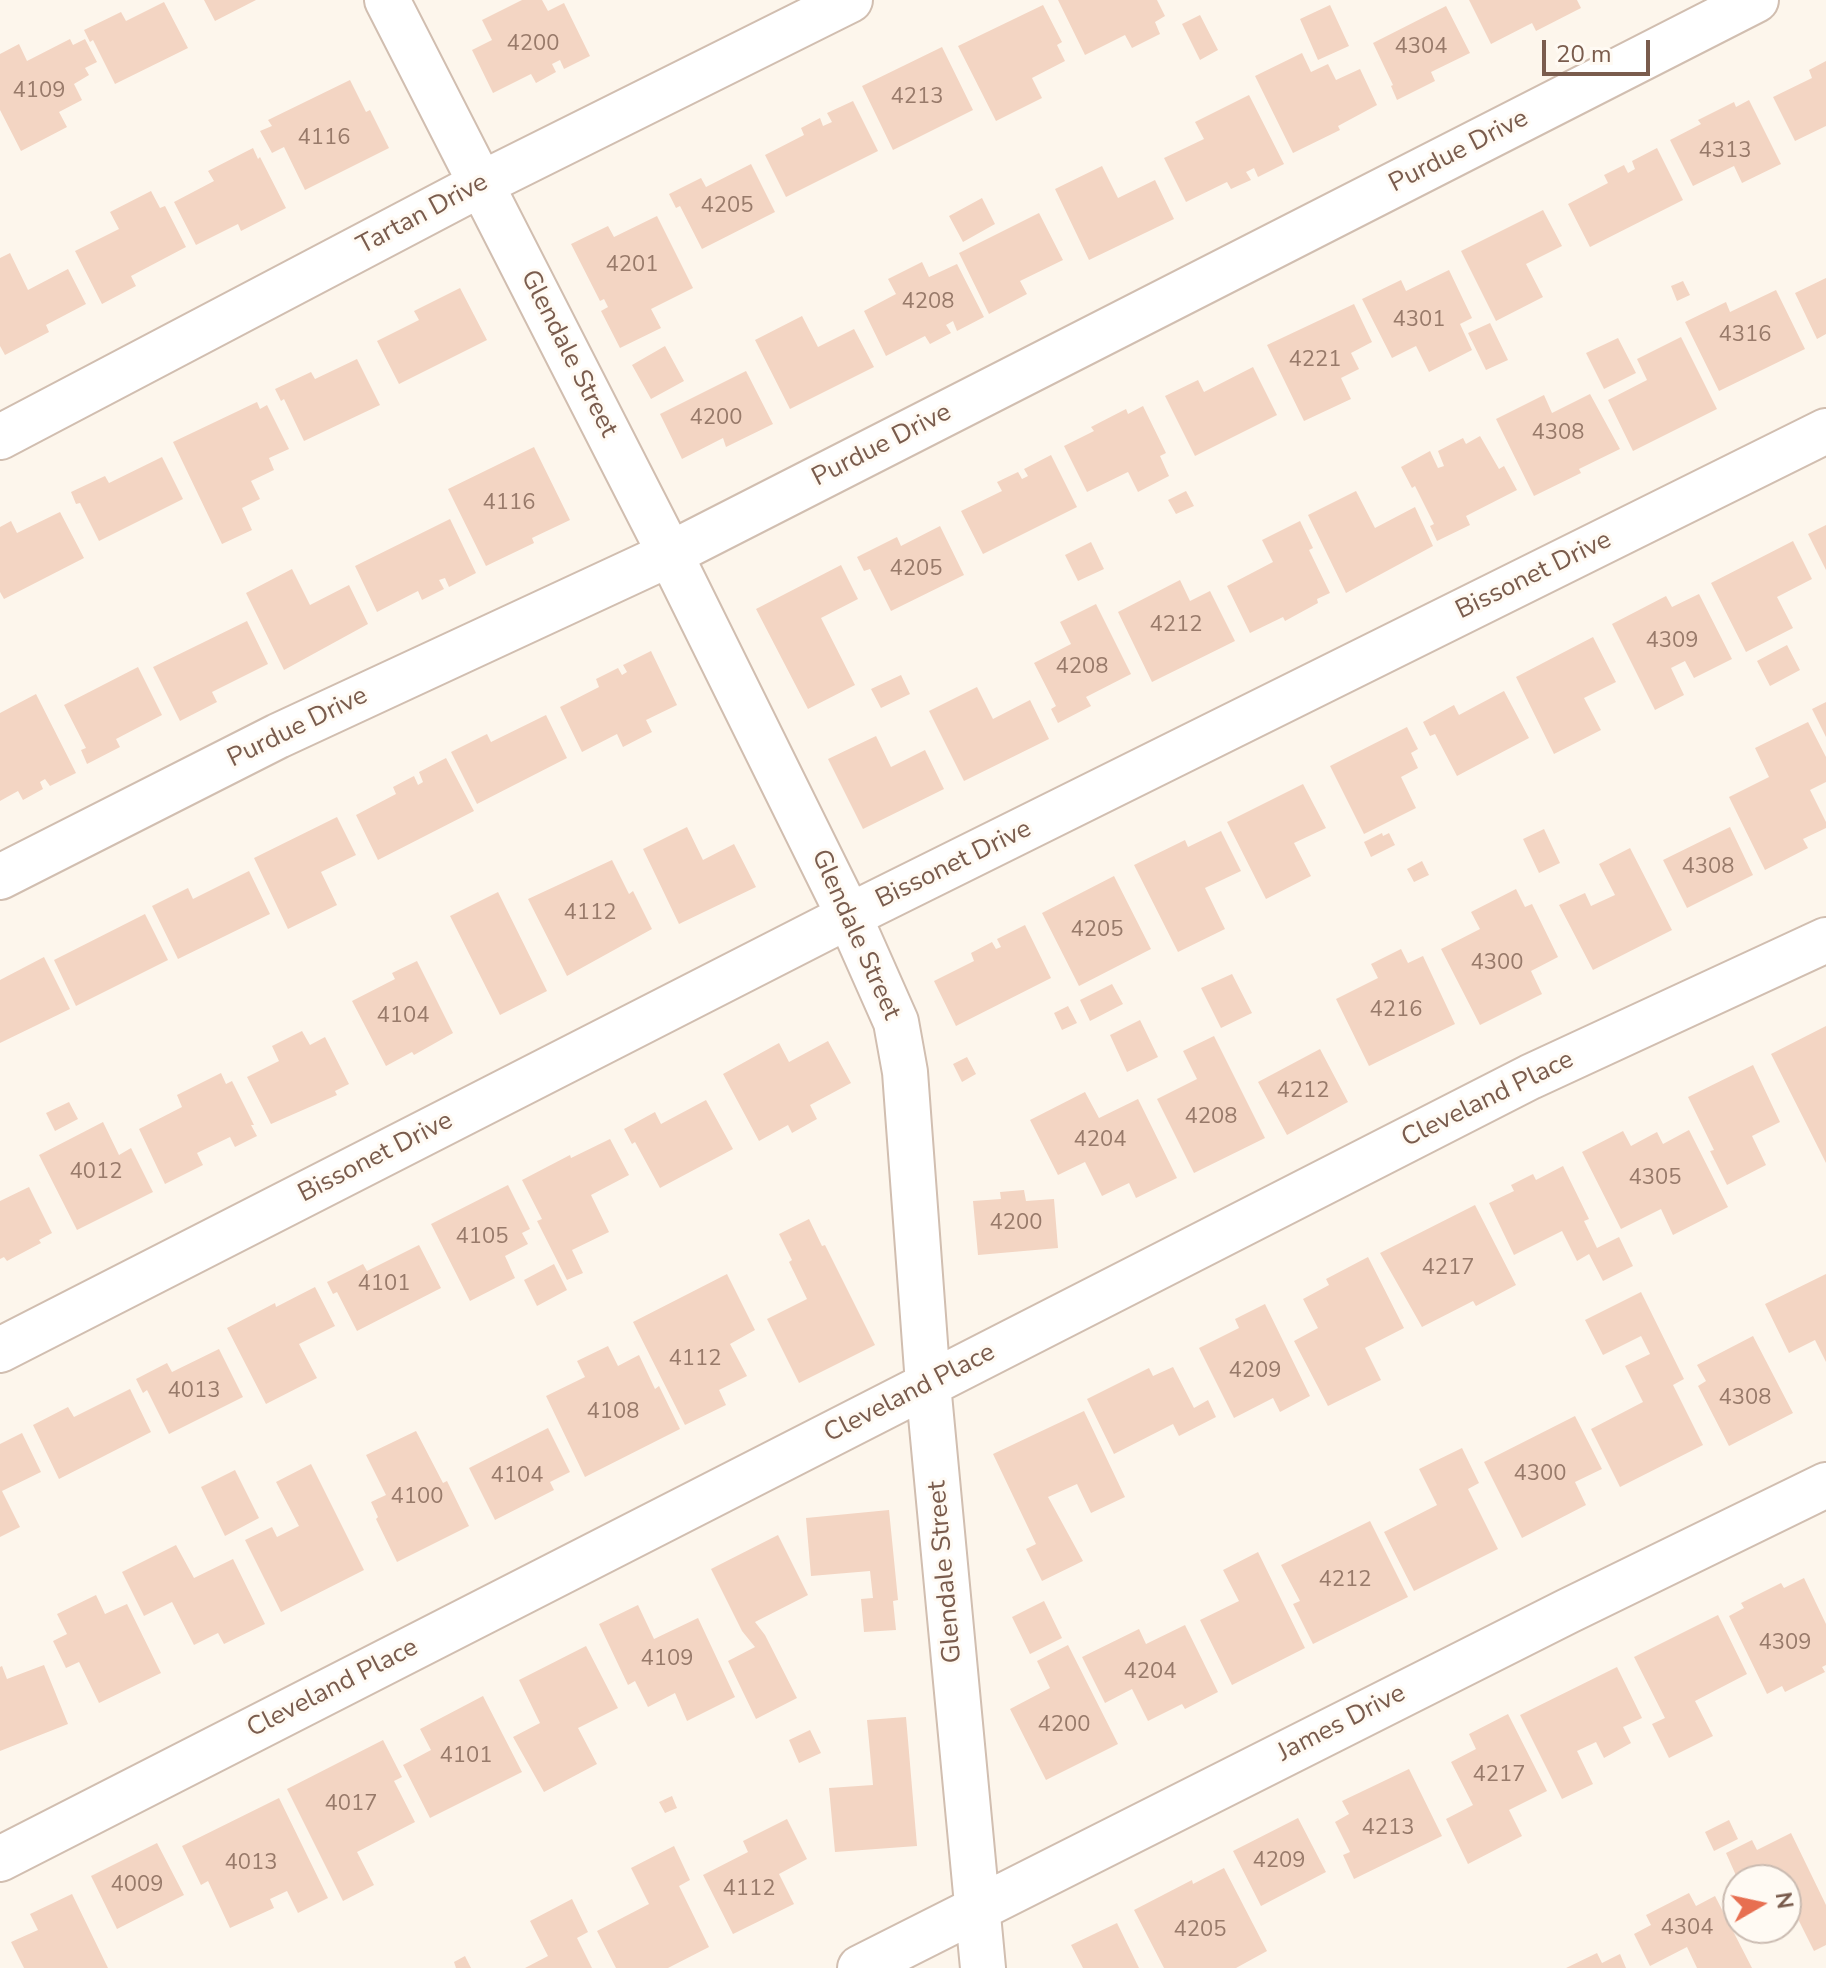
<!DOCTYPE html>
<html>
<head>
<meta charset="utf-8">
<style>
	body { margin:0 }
	#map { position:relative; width:1826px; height:1968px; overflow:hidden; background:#fdf6ec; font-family:"Nunito Sans",sans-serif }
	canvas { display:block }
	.north { position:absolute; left:1722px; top:1864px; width:80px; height:80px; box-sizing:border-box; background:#fffaf3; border:2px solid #cabbb1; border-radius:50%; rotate:81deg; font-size:22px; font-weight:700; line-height:32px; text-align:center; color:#7a5c4d }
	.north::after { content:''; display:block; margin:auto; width:28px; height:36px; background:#e76f51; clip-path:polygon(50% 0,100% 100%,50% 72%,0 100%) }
	.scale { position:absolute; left:1542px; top:40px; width:108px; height:36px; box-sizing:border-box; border:4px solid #7a5c4d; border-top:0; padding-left:10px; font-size:24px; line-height:28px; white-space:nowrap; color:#7a5c4d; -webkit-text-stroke:6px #fffaf3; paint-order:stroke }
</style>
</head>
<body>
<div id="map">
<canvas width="1826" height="1968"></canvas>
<div class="north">N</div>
<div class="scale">20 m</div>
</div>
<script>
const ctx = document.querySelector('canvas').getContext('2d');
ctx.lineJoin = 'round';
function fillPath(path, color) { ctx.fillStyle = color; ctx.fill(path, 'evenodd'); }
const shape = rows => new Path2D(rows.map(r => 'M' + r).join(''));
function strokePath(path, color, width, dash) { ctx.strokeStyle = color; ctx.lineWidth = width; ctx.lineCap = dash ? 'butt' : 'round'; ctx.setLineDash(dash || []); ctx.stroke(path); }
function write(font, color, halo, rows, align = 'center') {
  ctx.font = font + ' "Nunito Sans",sans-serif'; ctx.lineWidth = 6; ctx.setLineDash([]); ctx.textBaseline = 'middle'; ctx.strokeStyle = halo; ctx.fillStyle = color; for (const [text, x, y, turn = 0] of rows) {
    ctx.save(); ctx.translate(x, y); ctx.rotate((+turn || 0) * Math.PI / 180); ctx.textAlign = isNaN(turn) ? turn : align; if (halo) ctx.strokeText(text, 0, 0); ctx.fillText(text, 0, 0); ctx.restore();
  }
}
const building = shape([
	[204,0,256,0,215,21],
	[522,0,542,0,548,11,564,3,590,56,564,69,560,60,552,64,556,72,536,83,531,74,493,93,472,50,492,40,482,20],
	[1058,0,1157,0,1165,16,1155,22,1160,34,1132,48,1125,35,1085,55],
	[1469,0,1577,0,1581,8,1536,31,1532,23,1491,44],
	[164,2,188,48,115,84,93,40,90,42,84,30,121,12,126,21],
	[1043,5,1062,42,1057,45,1065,61,1032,78,1042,98,996,121,958,46],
	[1330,5,1349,46,1318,60,1300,19],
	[1446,6,1470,53,1431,72,1435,81,1397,100,1391,86,1393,85,1373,43],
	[1200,15,1218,50,1200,60,1182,24],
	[70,39,73,45,85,39,97,62,85,68,89,75,74,84,82,100,59,112,67,127,21,151,0,110,0,54,19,44,27,61],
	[942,47,973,110,893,150,862,86],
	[1302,53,1311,72,1328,64,1336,80,1360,69,1377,105,1338,126,1340,130,1293,153,1255,76],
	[1826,61,1826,126,1795,141,1773,97,1812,78,1809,70],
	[350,80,366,112,370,110,389,148,305,190,284,147,272,153,260,131,272,126,268,120],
	[1249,95,1284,164,1258,177,1254,168,1246,172,1251,180,1231,189,1227,182,1186,202,1164,158,1204,139,1195,122],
	[1749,100,1781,164,1742,183,1734,166,1693,186,1670,140,1701,124,1698,120,1734,102,1736,107],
	[853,101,878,151,786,197,765,155,804,135,801,128,820,118,823,126,832,122,827,113],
	[253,148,258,159,260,157,286,208,241,231,238,224,196,245,174,202,214,181,208,171],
	[1657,148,1683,200,1590,247,1568,204,1608,183,1604,175,1624,165,1628,173,1635,169,1632,161],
	[751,164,775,212,702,249,680,206,676,208,669,194,701,178,706,187],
	[1102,166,1118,198,1155,180,1174,219,1089,260,1055,189],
	[151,191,160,208,165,206,186,247,131,276,136,286,102,304,75,251,119,229,110,212],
	[982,198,995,224,963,242,949,216],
	[1543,210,1562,246,1526,264,1543,297,1496,321,1461,251],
	[1039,213,1063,260,1020,281,1027,294,989,314,959,253],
	[657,216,693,288,651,309,661,328,620,348,601,311,608,307,604,299,600,301,571,244,608,226,614,237],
	[10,253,28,290,68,269,86,304,46,325,49,332,5,355,0,346,0,258],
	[922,262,929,277,957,264,984,317,957,331,953,321,946,325,951,333,930,344,925,336,886,356,864,311,896,294,888,279],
	[1449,270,1472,318,1460,324,1472,350,1429,372,1416,346,1392,358,1362,299,1401,280,1406,291],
	[1826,278,1826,334,1817,339,1795,293],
	[1683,281,1690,295,1677,301,1671,286],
	[460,288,487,340,399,384,377,341,419,320,414,311],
	[1776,290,1805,349,1719,391,1685,322,1726,302,1730,312],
	[1354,304,1372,342,1351,353,1359,369,1341,378,1351,399,1304,421,1267,345],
	[802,316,818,347,854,329,874,367,790,409,755,340],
	[1490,323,1508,360,1486,370,1468,333],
	[1681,337,1717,409,1633,451,1608,400,1647,380,1637,359],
	[1618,338,1636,373,1604,389,1586,353],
	[665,346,684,381,651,399,632,365],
	[357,359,380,405,304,441,284,399,281,401,275,389,311,372,315,379],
	[1253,367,1277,415,1195,456,1165,396,1198,380,1204,392],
	[746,371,773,424,726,447,723,438,682,459,660,414],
	[1590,394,1620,449,1579,469,1581,473,1534,496,1496,419,1544,395,1552,413],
	[257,402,260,409,267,405,289,449,269,458,274,470,251,481,260,499,242,508,252,530,222,544,173,442],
	[1143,406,1166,453,1160,456,1169,476,1138,492,1128,472,1087,492,1064,446,1094,431,1091,427,1126,409,1128,414],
	[1480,436,1499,469,1504,466,1517,490,1466,516,1470,525,1437,541,1430,526,1434,524,1415,486,1412,488,1401,467,1430,451,1438,468,1444,466,1438,451,1463,438,1466,444],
	[534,447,570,520,532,538,534,543,486,566,448,489],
	[1051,455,1077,507,983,554,961,511,1002,491,997,482,1018,472,1022,479,1028,476,1024,469],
	[162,457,183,499,99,541,80,503,76,504,71,492,105,476,109,483],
	[1186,491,1194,506,1176,514,1168,500],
	[1356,491,1375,528,1415,507,1433,546,1346,593,1308,515],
	[60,512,84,558,4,599,0,592,0,527,11,521,17,533],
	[450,519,476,573,449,587,445,578,439,580,444,589,422,600,418,591,377,612,355,566],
	[1300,521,1313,548,1309,550,1330,593,1317,599,1318,603,1285,621,1283,617,1250,633,1227,586,1273,562,1262,540],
	[1826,525,1826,570,1808,534],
	[940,526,964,575,891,611,870,569,864,571,857,557,897,537,901,546],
	[1793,541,1812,579,1777,597,1793,628,1746,652,1711,583],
	[1091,542,1104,569,1078,581,1065,555],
	[841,565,858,599,821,618,855,685,808,709,756,609],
	[292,569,310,605,349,585,368,624,284,670,246,593],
	[1180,580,1190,601,1210,591,1235,641,1152,682,1118,612],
	[1699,594,1732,659,1694,678,1685,661,1671,668,1684,695,1655,710,1612,624,1666,596,1672,607],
	[1096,604,1131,674,1086,697,1091,706,1058,723,1051,709,1056,706,1034,663,1071,644,1060,622],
	[247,621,268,664,212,692,217,702,180,721,153,667],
	[1593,637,1616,682,1584,698,1601,730,1554,754,1516,677],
	[1787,645,1800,670,1770,686,1757,661],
	[651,651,677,705,646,720,652,732,623,747,617,734,582,752,560,707,599,687,596,679,618,668,622,675,627,672,623,665],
	[138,667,162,715,116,739,120,747,87,764,81,750,86,748,64,705],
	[901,675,910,694,881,708,871,689],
	[977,687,993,719,1030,700,1049,739,964,781,929,711],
	[1504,691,1529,738,1457,776,1435,734,1430,736,1423,722,1454,705,1459,715],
	[36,694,76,773,50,786,45,779,40,782,43,789,23,800,18,791,0,801,0,713],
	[1826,702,1826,737,1812,709],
	[546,715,567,758,477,804,451,752,487,734,491,742],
	[1808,722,1826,757,1826,782,1810,790,1826,822,1826,828,1803,839,1808,848,1765,870,1729,797,1769,777,1755,748],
	[1407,727,1418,749,1411,753,1418,768,1401,777,1416,808,1364,834,1330,766],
	[876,736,891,767,925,750,944,789,863,829,828,759],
	[446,758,474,811,378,860,356,815,396,794,393,787,414,776,418,785,423,782,419,772],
	[1303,784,1326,828,1294,843,1311,876,1266,899,1227,822],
	[337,817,356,855,321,872,337,905,288,929,254,858],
	[687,827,703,860,734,844,756,887,679,924,643,849],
	[1730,827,1753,875,1687,908,1663,860],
	[1544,829,1560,863,1539,873,1523,839],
	[1221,831,1241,871,1205,888,1225,929,1178,952,1134,865,1185,840,1188,847],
	[1382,833,1383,836,1389,833,1395,845,1371,857,1364,842],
	[1630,848,1672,930,1593,970,1559,905,1585,893,1591,906,1615,895,1599,864],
	[612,860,629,894,633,891,652,929,567,976,528,899],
	[1422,861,1429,875,1414,882,1407,869],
	[249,871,270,914,178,959,152,906,188,888,193,899],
	[1114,876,1151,949,1079,986,1042,913],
	[1516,889,1525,907,1532,904,1558,957,1531,971,1542,994,1480,1025,1441,949,1480,929,1471,912],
	[498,892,547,991,500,1015,450,916],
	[145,914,168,960,76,1006,54,960],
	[1025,925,1051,978,956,1026,934,981,974,961,971,953,992,942,996,949,1001,947,997,939],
	[1401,949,1408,963,1423,956,1455,1024,1369,1066,1336,999,1378,978,1371,964],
	[44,957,70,1009,0,1043,0,980],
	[417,961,453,1033,414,1055,412,1052,386,1066,352,1001,395,979,392,973],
	[1232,974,1252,1013,1221,1028,1201,988],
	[1112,984,1123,1004,1090,1021,1080,1000],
	[1068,1006,1077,1023,1062,1030,1054,1013],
	[1140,1020,1158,1057,1127,1072,1110,1035],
	[1826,1026,1826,1163,1771,1054],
	[302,1031,310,1045,325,1037,349,1084,335,1091,337,1095,271,1124,247,1077,279,1061,272,1046],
	[1214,1036,1265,1138,1194,1173,1157,1099,1197,1079,1183,1051],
	[828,1041,851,1083,810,1105,817,1119,792,1133,788,1125,759,1141,723,1074,779,1043,789,1062],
	[1320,1049,1348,1102,1287,1135,1258,1082],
	[967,1057,976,1074,962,1082,953,1064],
	[1753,1065,1780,1122,1752,1136,1766,1165,1727,1185,1710,1151,1714,1150,1688,1097],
	[221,1073,226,1084,232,1081,254,1125,251,1125,257,1136,235,1147,230,1137,197,1153,203,1165,165,1184,139,1129,182,1107,177,1095],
	[1085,1092,1099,1118,1138,1099,1177,1178,1136,1198,1129,1183,1102,1196,1085,1162,1058,1175,1030,1120],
	[706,1100,733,1149,660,1188,635,1142,632,1144,624,1129,655,1112,661,1124],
	[69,1102,78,1119,55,1131,46,1113],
	[103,1122,119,1155,131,1148,153,1192,77,1230,39,1155],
	[1689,1130,1728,1207,1673,1235,1661,1209,1621,1229,1582,1152,1623,1131,1631,1146,1657,1132,1663,1144],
	[610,1139,629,1175,591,1195,609,1232,572,1250,583,1273,567,1280,537,1221,542,1219,522,1180,570,1155,571,1158],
	[1563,1166,1589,1219,1584,1221,1597,1248,1619,1237,1633,1266,1603,1281,1589,1254,1577,1261,1562,1231,1514,1255,1489,1203,1514,1191,1511,1185,1533,1174,1536,1180],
	[508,1185,530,1229,522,1233,528,1244,505,1256,515,1278,470,1301,431,1224],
	[29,1187,52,1233,39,1240,41,1243,7,1261,4,1257,0,1259,0,1201],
	[1024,1190,1026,1201,1054,1199,1058,1248,978,1255,973,1201,1001,1199,1000,1192],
	[1475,1205,1516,1285,1476,1306,1473,1301,1422,1327,1380,1253],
	[809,1219,822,1246,825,1245,875,1345,799,1383,767,1319,807,1299,789,1262,792,1260,779,1234],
	[419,1245,441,1288,357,1331,337,1292,333,1294,327,1282,363,1264,367,1271],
	[1368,1257,1404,1328,1365,1348,1381,1380,1328,1406,1294,1341,1318,1328,1303,1299,1329,1285,1326,1279],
	[554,1264,567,1290,537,1306,524,1280],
	[727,1274,755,1330,730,1344,747,1376,719,1390,726,1405,685,1425,633,1322],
	[1826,1274,1826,1362,1815,1340,1789,1353,1765,1304],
	[315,1287,335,1326,299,1344,317,1378,266,1404,227,1328,275,1303,276,1307],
	[1641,1292,1684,1379,1673,1385,1703,1445,1620,1487,1591,1429,1643,1402,1625,1366,1650,1354,1641,1336,1603,1355,1585,1320],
	[1265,1304,1310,1396,1280,1412,1273,1398,1234,1418,1199,1348,1239,1328,1235,1319],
	[1753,1336,1793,1413,1729,1446,1698,1386,1706,1381,1697,1365],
	[608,1346,618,1366,639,1355,655,1389,659,1386,680,1429,585,1477,546,1396,585,1377,577,1361],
	[219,1349,243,1397,169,1434,147,1390,143,1393,136,1379,167,1363,172,1372],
	[1173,1367,1194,1408,1208,1400,1216,1417,1179,1436,1173,1424,1114,1454,1087,1399,1149,1368,1153,1376],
	[130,1389,151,1432,59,1479,33,1425,68,1407,74,1417],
	[1084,1411,1125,1497,1091,1513,1077,1484,1048,1497,1083,1561,1042,1581,1026,1549,1036,1544,993,1454],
	[1575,1416,1602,1469,1575,1482,1586,1505,1522,1538,1484,1462],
	[548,1428,570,1472,550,1482,554,1490,495,1520,469,1468],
	[416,1431,443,1483,447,1481,469,1526,397,1562,376,1519,378,1517,371,1502,386,1495,366,1455],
	[22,1433,41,1472,2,1491,20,1527,0,1537,0,1444],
	[1462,1448,1479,1483,1468,1489,1498,1549,1414,1591,1384,1532,1437,1505,1419,1469],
	[311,1464,364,1570,281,1612,245,1540,272,1527,277,1537,299,1526,276,1482],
	[235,1470,259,1518,225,1536,201,1487],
	[889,1510,898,1600,893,1601,896,1630,864,1632,861,1599,873,1598,870,1571,811,1576,806,1518],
	[1370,1521,1408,1597,1313,1644,1293,1604,1300,1601,1281,1565],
	[778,1535,808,1595,755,1622,765,1635,797,1698,756,1719,728,1661,755,1647,742,1631,711,1569],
	[176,1545,194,1578,233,1559,265,1624,224,1644,218,1633,194,1645,172,1602,144,1616,122,1572],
	[1258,1552,1305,1648,1232,1685,1200,1620,1239,1601,1223,1570],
	[1804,1578,1826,1624,1826,1665,1822,1667,1825,1672,1785,1692,1782,1686,1767,1694,1729,1616,1744,1608,1741,1603,1781,1583,1784,1588],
	[96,1595,105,1614,127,1604,161,1673,99,1703,79,1662,66,1668,53,1641,67,1634,57,1614],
	[1044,1601,1062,1638,1030,1654,1012,1617],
	[638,1605,654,1639,698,1618,735,1697,687,1721,675,1693,648,1707,635,1681,628,1685,599,1624],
	[1718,1615,1747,1674,1695,1701,1713,1736,1669,1758,1652,1724,1665,1718,1634,1657],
	[1185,1625,1218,1692,1185,1709,1182,1704,1148,1721,1132,1689,1105,1703,1082,1657,1139,1629,1146,1644],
	[1068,1645,1118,1744,1046,1780,1010,1709,1050,1688,1037,1661],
	[586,1646,618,1708,578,1728,597,1764,544,1792,513,1737,540,1723,519,1680],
	[44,1665,68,1724,0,1751,0,1667,2,1666,7,1679],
	[1617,1667,1642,1718,1623,1727,1631,1743,1604,1758,1596,1742,1577,1751,1593,1784,1562,1799,1520,1715],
	[483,1696,522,1772,430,1818,403,1765,431,1750,420,1729],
	[1508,1714,1547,1791,1509,1810,1522,1836,1468,1864,1446,1819,1473,1805,1451,1762,1476,1749,1469,1734],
	[906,1717,917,1846,835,1852,829,1788,873,1785,867,1720],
	[810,1730,821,1753,799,1763,789,1740],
	[383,1740,402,1777,394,1781,415,1822,357,1852,374,1885,343,1901,287,1789],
	[1409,1769,1442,1836,1354,1879,1343,1855,1350,1852,1335,1822,1349,1814,1342,1801],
	[672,1796,677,1808,665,1813,659,1802],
	[279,1798,328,1898,298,1913,287,1891,270,1899,274,1908,230,1928,208,1881,201,1885,182,1846],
	[1298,1818,1326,1872,1261,1906,1233,1851],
	[787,1819,807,1859,779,1874,794,1904,733,1934,703,1875,748,1852,743,1841],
	[1729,1820,1738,1839,1714,1851,1705,1832],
	[1791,1833,1826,1905,1826,1945,1814,1951,1798,1919,1786,1925,1786,1880,1738,1880,1726,1853,1752,1840,1757,1850],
	[157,1843,184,1895,117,1929,91,1876],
	[674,1846,690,1880,679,1886,709,1947,668,1968,616,1968,597,1931,649,1904,631,1868],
	[1224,1868,1267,1951,1236,1968,1164,1968,1134,1910,1192,1880,1193,1884],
	[1689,1893,1696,1906,1715,1896,1752,1968,1697,1968,1687,1947,1650,1966,1634,1934,1651,1925,1646,1915],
	[72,1894,108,1968,24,1968,11,1942,38,1930,30,1914],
	[572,1899,588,1932,577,1938,592,1968,525,1968,548,1956,530,1921],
	[1117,1923,1139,1968,1083,1968,1071,1945],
	[1597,1953,1602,1963,1620,1954,1626,1968,1566,1968],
	[465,1956,471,1968,456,1968,454,1962]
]);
const minor = shape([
	[387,0,670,554,849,916,896,1022,905,1072,928,1384,983,1968],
	[0,437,481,184,850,0],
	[0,877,278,736,670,554,1756,0],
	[0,1350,849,916,1826,431],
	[0,1859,1530,1077,1826,940],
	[860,1968,1568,1611,1826,1485]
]);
const numberNames = [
	["4200",533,45],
	["4304",1421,48],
	["4109",39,92],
	["4213",917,98],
	["4116",324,139],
	["4313",1725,152],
	["4205",727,207],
	["4201",632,266],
	["4208",928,303],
	["4301",1419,321],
	["4316",1745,336],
	["4221",1315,361],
	["4200",716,419],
	["4308",1558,434],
	["4116",509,504],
	["4205",916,570],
	["4212",1176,626],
	["4309",1672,642],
	["4208",1082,668],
	["4308",1708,868],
	["4112",590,914],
	["4205",1097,931],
	["4300",1497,964],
	["4216",1396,1011],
	["4104",403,1017],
	["4212",1303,1092],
	["4208",1211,1118],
	["4204",1100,1141],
	["4012",96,1173],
	["4305",1655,1179],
	["4200",1016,1224],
	["4105",482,1238],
	["4217",1448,1269],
	["4101",384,1285],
	["4112",695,1360],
	["4209",1255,1372],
	["4013",194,1392],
	["4308",1745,1399],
	["4108",613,1413],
	["4300",1540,1475],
	["4104",517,1477],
	["4100",417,1498],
	["4212",1345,1581],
	["4309",1785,1644],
	["4109",667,1660],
	["4204",1150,1673],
	["4200",1064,1726],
	["4101",466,1757],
	["4217",1499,1776],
	["4017",351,1805],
	["4213",1388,1829],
	["4209",1279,1862],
	["4013",251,1864],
	["4009",137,1886],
	["4112",749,1890],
	["4304",1687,1929],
	["4205",1200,1931]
];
const streetNames = [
	["Purdue Drive",1459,152,-27],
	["Tartan Drive",423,215,-28],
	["Glendale Street",568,354,63],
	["Purdue Drive",882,446,-27],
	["Bissonet Drive",1534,576,-26],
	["Purdue Drive",298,728,-26],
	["Bissonet Drive",954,865,-26],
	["Glendale Street",855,935,66],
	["Cleveland Place",1488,1100,-26],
	["Bissonet Drive",376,1158,-27],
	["Cleveland Place",910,1394,-27],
	["Glendale Street",946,1572,-95],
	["Cleveland Place",333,1689,-27],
	["James Drive",1342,1724,-27]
];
fillPath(building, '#f3d5c3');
strokePath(minor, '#d1beb0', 48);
strokePath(minor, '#fff', 44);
write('22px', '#987a6a', null, numberNames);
write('26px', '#7a5c4d', '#fffaf3', streetNames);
</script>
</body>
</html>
